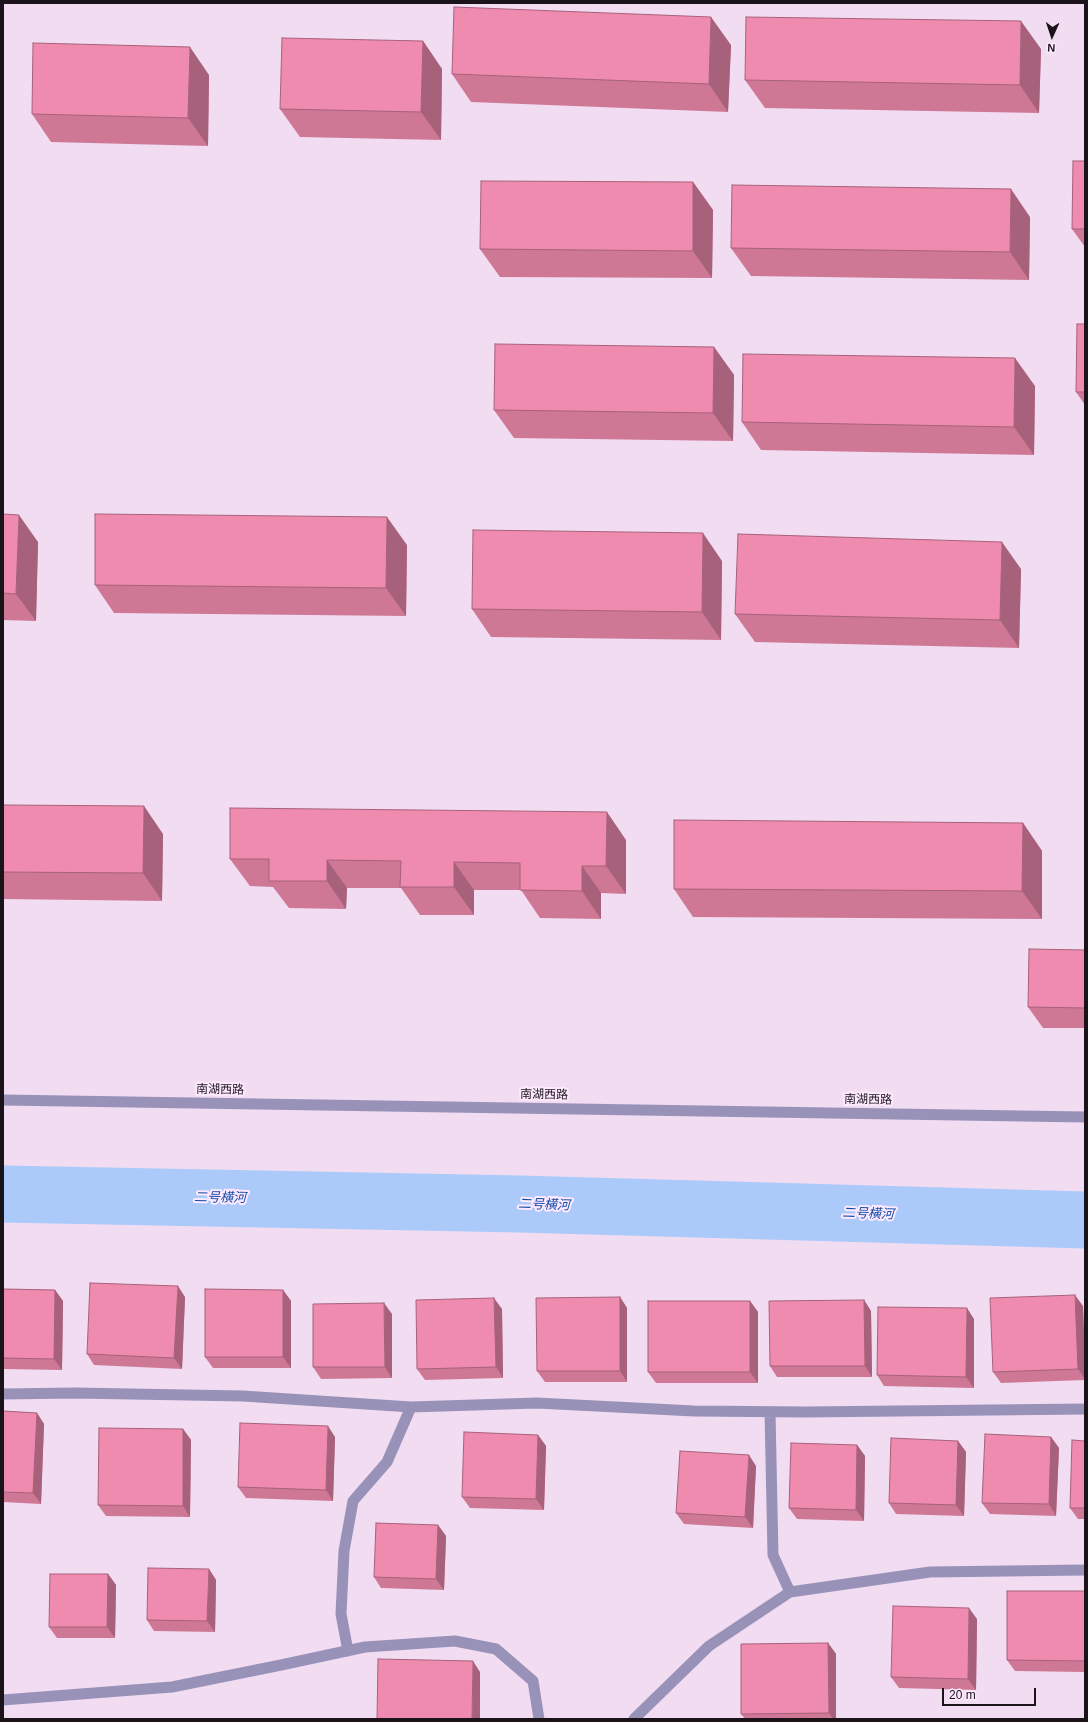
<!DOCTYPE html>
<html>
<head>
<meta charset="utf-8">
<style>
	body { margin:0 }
	#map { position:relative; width:1088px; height:1722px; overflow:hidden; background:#f1dcf2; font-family:Helvetica,sans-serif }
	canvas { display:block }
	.frame { position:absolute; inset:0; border:4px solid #1a131a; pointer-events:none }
	.north { position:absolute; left:1032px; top:16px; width:40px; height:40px; -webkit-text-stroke:3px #fee9ff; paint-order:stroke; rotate:183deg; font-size:11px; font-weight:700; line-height:16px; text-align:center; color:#1a131a }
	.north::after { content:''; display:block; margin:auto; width:14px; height:18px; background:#1a131a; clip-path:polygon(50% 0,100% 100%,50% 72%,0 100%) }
	.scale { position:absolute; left:942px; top:1688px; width:94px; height:18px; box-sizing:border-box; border:2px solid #1a131a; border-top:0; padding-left:5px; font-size:12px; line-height:14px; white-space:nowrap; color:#1a131a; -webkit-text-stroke:3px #fee9ff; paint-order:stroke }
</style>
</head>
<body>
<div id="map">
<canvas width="1088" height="1722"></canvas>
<div class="frame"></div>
<div class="north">N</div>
<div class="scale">20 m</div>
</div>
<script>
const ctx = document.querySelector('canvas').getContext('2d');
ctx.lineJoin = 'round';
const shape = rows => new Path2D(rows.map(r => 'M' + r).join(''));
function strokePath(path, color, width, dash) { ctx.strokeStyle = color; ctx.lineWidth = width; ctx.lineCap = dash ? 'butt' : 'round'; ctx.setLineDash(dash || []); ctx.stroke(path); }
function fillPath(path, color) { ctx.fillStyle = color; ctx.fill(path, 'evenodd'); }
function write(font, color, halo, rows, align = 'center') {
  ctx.font = font + ' Helvetica,"Noto Sans SC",sans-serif'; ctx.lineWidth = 4; ctx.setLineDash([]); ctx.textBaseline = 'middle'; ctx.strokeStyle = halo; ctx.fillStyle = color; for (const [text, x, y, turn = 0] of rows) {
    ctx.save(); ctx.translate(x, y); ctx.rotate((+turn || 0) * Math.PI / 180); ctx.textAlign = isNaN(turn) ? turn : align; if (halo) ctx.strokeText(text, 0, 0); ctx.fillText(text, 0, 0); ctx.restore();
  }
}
const river = shape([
	[3,1194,520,1204,1085,1220]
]);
const service = shape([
	[3,1394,75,1393,243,1396,411,1407,387,1462,353,1501,344,1551,341,1614,348,1651],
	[411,1407,537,1403,694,1411,806,1412,1085,1409],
	[770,1412,773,1555,790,1592],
	[3,1700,172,1687,281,1665,365,1647,455,1641,496,1649,533,1681,539,1719],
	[634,1719,709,1646,790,1592,930,1572,1085,1570]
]);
const minor = shape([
	[3,1100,1085,1117]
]);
const wall = shape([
	[423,41,442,69,441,140,300,137,280,109],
	[731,45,728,112,471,102,452,74],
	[1041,49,1039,113,765,108,745,80],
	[209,75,208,146,51,142,32,114],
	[1085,161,1085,247,1072,229],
	[693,182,713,210,712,278,500,277,480,249],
	[1030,217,1029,280,751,276,731,248],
	[1085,324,1085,405,1076,392],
	[714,347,734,375,733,441,514,438,494,410],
	[1035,386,1034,455,761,450,742,422],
	[3,514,38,542,36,621,3,620],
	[407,545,406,616,114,613,95,585],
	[722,561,721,640,491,637,472,609],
	[1021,569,1019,648,755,642,735,614],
	[3,805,163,834,162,901,3,899],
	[1023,823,1042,851,1042,919,693,917,674,889],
	[626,840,626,894,601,893,601,919,540,918,521,890,474,890,474,915,420,915,401,888,347,888,346,909,289,908,273,887,250,886,230,859],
	[1085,950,1085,1028,1043,1028,1028,1007],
	[3,1289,55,1290,63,1301,62,1370,3,1369],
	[283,1290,291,1301,291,1368,213,1368,205,1357],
	[185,1297,182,1369,94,1365,87,1354],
	[620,1297,627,1308,627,1382,545,1382,537,1371],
	[864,1300,871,1311,872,1377,777,1377,770,1366],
	[750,1301,758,1312,758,1383,656,1383,648,1372],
	[1083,1306,1085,1359,1085,1380,1001,1383,993,1372],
	[502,1309,503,1378,425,1380,417,1369],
	[392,1314,392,1378,321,1379,313,1367],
	[974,1319,974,1388,884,1386,877,1375],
	[3,1411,37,1413,44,1424,41,1504,3,1502],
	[183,1429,191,1440,190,1517,106,1516,98,1505],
	[538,1435,546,1446,544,1510,470,1508,462,1497],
	[335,1437,333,1501,246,1498,238,1487],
	[1051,1437,1059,1448,1056,1516,990,1514,982,1503],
	[958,1441,966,1452,964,1516,896,1514,889,1503],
	[1085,1441,1085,1519,1078,1519,1070,1508],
	[857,1445,865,1456,864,1521,797,1519,789,1508],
	[756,1466,753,1528,684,1524,676,1513],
	[438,1525,446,1536,444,1590,381,1588,374,1577],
	[209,1569,216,1580,215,1632,154,1631,147,1620],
	[108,1574,116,1585,115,1638,57,1638,49,1627],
	[1085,1591,1085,1672,1015,1671,1007,1660],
	[977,1619,976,1690,899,1688,891,1677],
	[828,1643,836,1654,836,1719,745,1719,741,1714]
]);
const shadedWall = shape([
	[711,17,731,45,728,112,709,84],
	[1021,21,1041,49,1039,113,1020,85],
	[423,41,442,69,441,140,421,112],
	[190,47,209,75,208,146,188,118],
	[693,182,713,210,712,278,693,251],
	[1011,189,1030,217,1029,280,1010,252],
	[714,347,734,375,733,441,713,413],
	[1015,358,1035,386,1034,455,1014,427],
	[19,515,38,542,36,621,16,594],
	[387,517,407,545,406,616,386,588],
	[703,533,722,561,721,640,702,612],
	[1002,542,1021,569,1019,648,1000,620],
	[144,806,163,834,162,901,143,873],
	[607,812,626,840,626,894,606,866],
	[1023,823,1042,851,1042,919,1022,891],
	[327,860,347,888,346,909,327,881],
	[454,862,474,890,474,915,454,887],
	[582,866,601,893,601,919,582,891],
	[178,1286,185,1297,182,1369,174,1358],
	[55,1290,63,1301,62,1370,54,1359],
	[283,1290,291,1301,291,1368,283,1357],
	[1075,1295,1083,1306,1085,1359,1085,1379,1078,1369],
	[620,1297,627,1308,627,1382,620,1371],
	[494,1298,502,1309,503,1378,496,1367],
	[864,1300,871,1311,872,1377,865,1366],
	[750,1301,758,1312,758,1383,750,1372],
	[384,1303,392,1314,392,1378,385,1367],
	[967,1308,974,1319,974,1388,966,1377],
	[37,1413,44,1424,41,1504,33,1493],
	[328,1426,335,1437,333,1501,326,1490],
	[183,1429,191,1440,190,1517,183,1506],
	[538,1435,546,1446,544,1510,536,1499],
	[1051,1437,1059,1448,1056,1516,1049,1504],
	[958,1441,966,1452,964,1516,956,1505],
	[857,1445,865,1456,864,1521,856,1510],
	[749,1455,756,1466,753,1528,745,1517],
	[438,1525,446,1536,444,1590,436,1579],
	[209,1569,216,1580,215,1632,207,1621],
	[108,1574,116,1585,115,1638,107,1627],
	[969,1608,977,1619,976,1690,968,1679],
	[828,1643,836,1654,836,1719,833,1719,829,1713],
	[473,1661,480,1672,480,1719,472,1719]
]);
const building = shape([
	[454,7,711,17,709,84,452,74,454,7],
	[746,17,1021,21,1020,85,745,80,746,17],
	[282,38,423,41,421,112,280,109,282,38],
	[33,43,190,47,188,118,32,114,33,43],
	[1073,161,1085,161,1085,229,1072,229,1073,161],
	[481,181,693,182,693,251,480,249,481,181],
	[732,185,1011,189,1010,252,731,248,732,185],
	[1077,324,1085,324,1085,392,1076,392,1077,324],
	[495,344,714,347,713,413,494,410,495,344],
	[743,354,1015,358,1014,427,742,422,743,354],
	[3,514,19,515,16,594,3,593,3,514],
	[95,514,387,517,386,588,95,585,95,514],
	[473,530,703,533,702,612,472,609,473,530],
	[738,534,1002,542,1000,620,735,614,738,534],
	[3,805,144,806,143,873,3,872,3,805],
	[230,808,607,812,606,866,582,866,582,891,520,890,520,863,454,862,454,887,400,887,401,861,327,860,327,881,269,881,269,859,230,859,230,808],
	[674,820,1023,823,1022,891,674,889,674,820],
	[1029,949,1085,950,1085,1008,1028,1007,1029,949],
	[90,1283,178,1286,174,1358,87,1354,90,1283],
	[3,1289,55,1290,54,1359,3,1358,3,1289],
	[205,1289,283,1290,283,1357,205,1357,205,1289],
	[1075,1295,1078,1369,993,1372,990,1298,1075,1295],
	[620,1297,620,1371,537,1371,536,1298,620,1297],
	[494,1298,496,1367,417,1369,416,1300,494,1298],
	[864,1300,865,1366,770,1366,769,1301,864,1300],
	[648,1301,750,1301,750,1372,648,1372,648,1301],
	[384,1303,385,1367,313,1367,313,1304,384,1303],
	[878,1307,967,1308,966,1377,877,1375,878,1307],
	[3,1411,37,1413,33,1493,3,1492,3,1411],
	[240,1423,328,1426,326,1490,238,1487,240,1423],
	[99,1428,183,1429,183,1506,98,1505,99,1428],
	[464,1432,538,1435,536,1499,462,1497,464,1432],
	[985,1434,1051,1437,1049,1504,982,1503,985,1434],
	[891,1438,958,1441,956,1505,889,1503,891,1438],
	[1072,1440,1085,1441,1085,1508,1070,1508,1072,1440],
	[791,1443,857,1445,856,1510,789,1508,791,1443],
	[680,1451,749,1455,745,1517,676,1513,680,1451],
	[376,1523,438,1525,436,1579,374,1577,376,1523],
	[148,1568,209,1569,207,1621,147,1620,148,1568],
	[50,1574,108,1574,107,1627,49,1627,50,1574],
	[1007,1591,1085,1591,1085,1661,1007,1660,1007,1591],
	[893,1606,969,1608,968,1679,891,1677,893,1606],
	[828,1643,829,1713,741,1714,741,1644,828,1643],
	[378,1659,473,1661,472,1719,377,1719,378,1659]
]);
const streetNames = [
	["南湖西路",220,1090,1],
	["南湖西路",544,1095,1],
	["南湖西路",868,1100,1]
];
const waterNames = [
	["二号横河",220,1198,1],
	["二号横河",544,1205,2],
	["二号横河",868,1214,2]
];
strokePath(river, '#abcafa', 57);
strokePath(service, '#9892b9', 11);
strokePath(minor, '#9892b9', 11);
fillPath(wall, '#ce7896');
fillPath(shadedWall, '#a7617a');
fillPath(building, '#ef8bae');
strokePath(building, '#a7617a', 1);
write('12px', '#1a131a', '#fee9ff', streetNames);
write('italic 13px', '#114ea8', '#fee9ff', waterNames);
</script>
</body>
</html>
